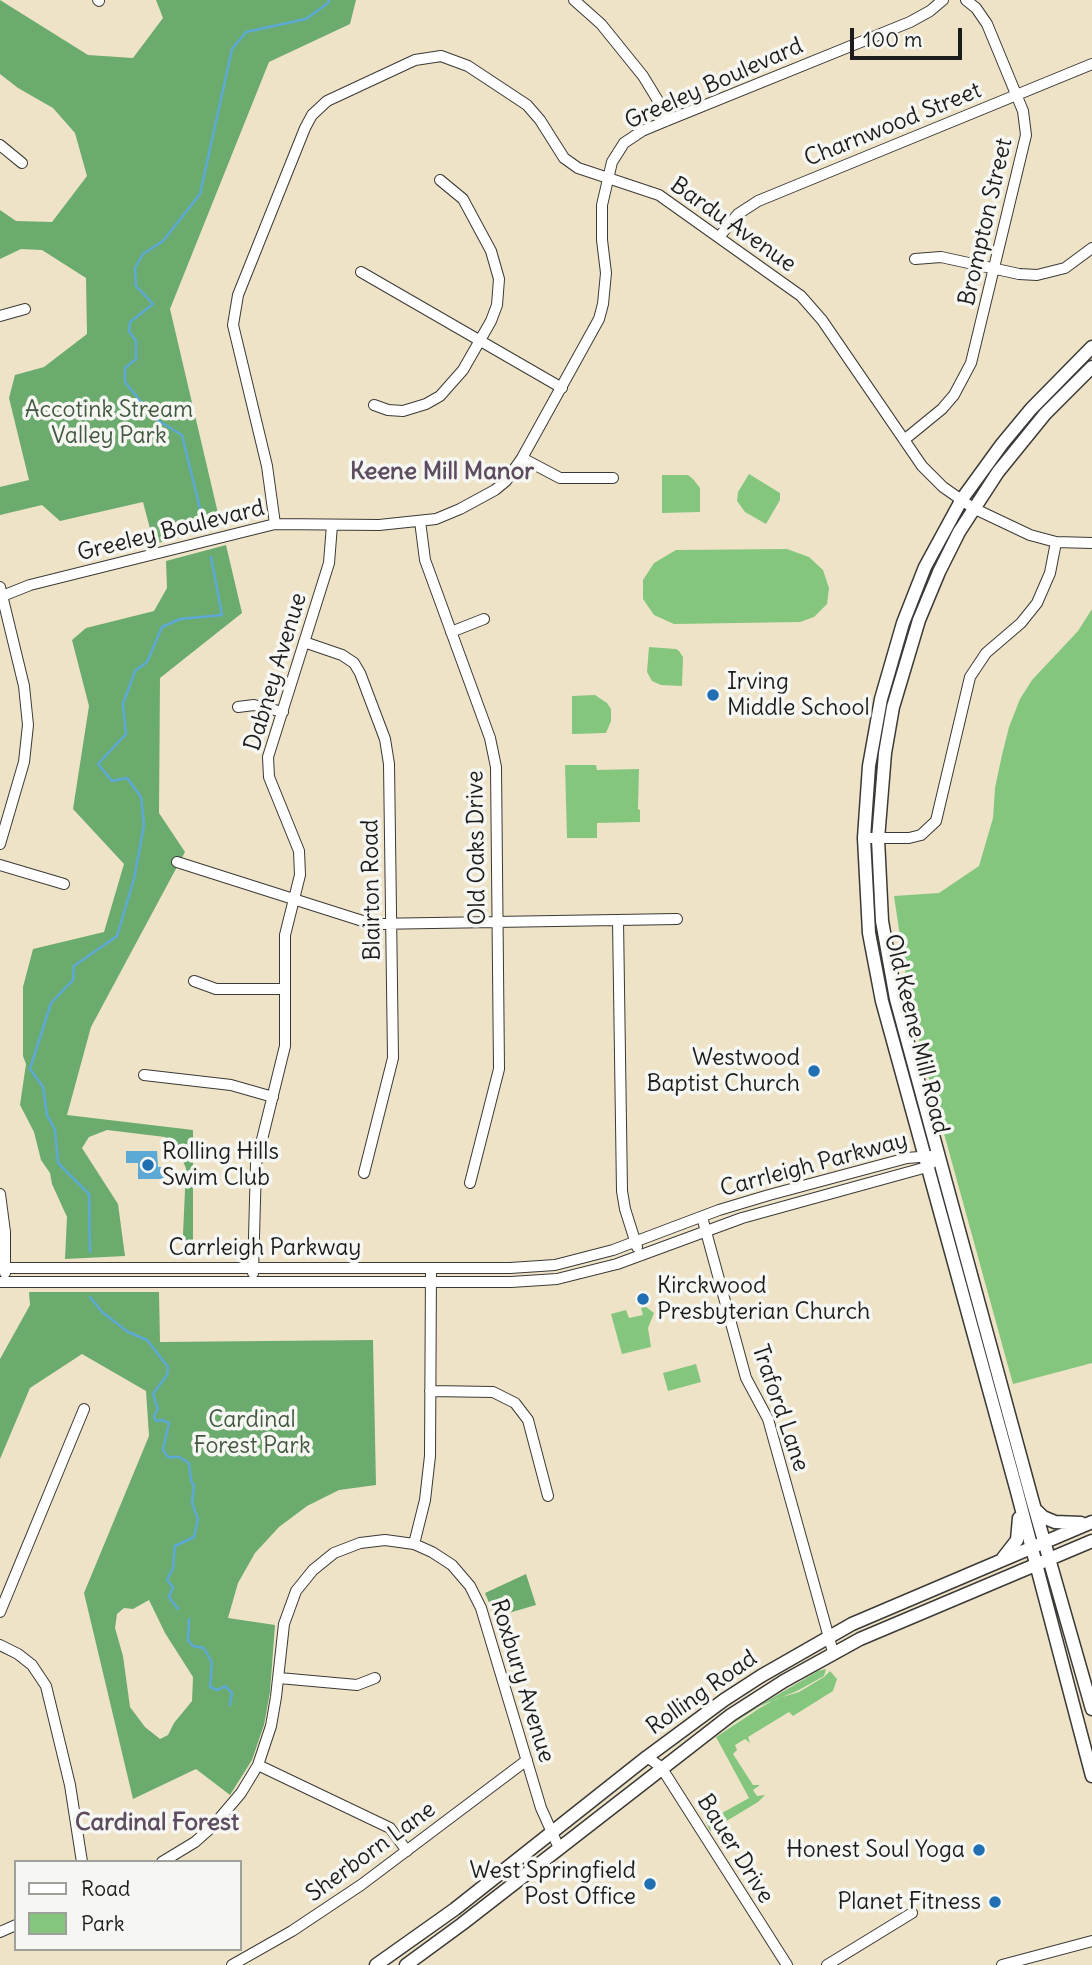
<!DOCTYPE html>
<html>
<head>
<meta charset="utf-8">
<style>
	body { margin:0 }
	#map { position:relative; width:1092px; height:1965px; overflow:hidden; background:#eee3c7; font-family:Delius,sans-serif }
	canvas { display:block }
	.legend { position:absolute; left:14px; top:1860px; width:228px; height:91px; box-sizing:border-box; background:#f6f6f2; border:2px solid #9f9f9c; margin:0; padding:9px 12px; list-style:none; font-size:21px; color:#1c1c1c }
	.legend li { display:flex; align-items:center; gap:14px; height:35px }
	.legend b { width:35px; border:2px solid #9f9f9c }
	.scale { position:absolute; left:850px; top:28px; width:112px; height:32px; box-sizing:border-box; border:4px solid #1c1c1c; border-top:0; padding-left:9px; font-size:21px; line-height:24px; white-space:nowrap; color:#1c1c1c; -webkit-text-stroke:5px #f6f6f2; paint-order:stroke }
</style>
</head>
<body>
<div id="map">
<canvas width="1092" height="1965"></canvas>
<ul class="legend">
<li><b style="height:9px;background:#fff"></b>Road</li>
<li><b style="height:19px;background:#85c67f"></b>Park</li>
</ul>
<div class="scale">100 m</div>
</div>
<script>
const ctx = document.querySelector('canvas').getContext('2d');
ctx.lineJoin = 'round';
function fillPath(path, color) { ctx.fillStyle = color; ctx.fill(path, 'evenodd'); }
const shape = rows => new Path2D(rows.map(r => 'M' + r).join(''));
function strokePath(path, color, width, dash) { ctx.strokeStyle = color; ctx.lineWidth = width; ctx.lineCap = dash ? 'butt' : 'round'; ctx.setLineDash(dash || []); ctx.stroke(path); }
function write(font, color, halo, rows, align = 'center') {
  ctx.font = font + ' Delius,sans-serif'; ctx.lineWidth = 7; ctx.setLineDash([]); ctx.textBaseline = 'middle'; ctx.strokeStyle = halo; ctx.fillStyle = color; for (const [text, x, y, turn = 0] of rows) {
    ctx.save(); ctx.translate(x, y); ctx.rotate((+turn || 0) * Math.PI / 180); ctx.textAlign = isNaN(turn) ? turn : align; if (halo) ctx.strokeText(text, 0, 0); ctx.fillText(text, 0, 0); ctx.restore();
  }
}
const green = shape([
	[749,474,780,493,780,500,766,524,745,512,737,501,738,492],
	[662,475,688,475,693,479,700,488,700,512,662,513],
	[787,549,809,557,823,570,829,588,827,604,814,617,800,622,674,624,654,615,643,599,643,580,654,563,676,550],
	[1092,609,1092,1363,1013,1384,921,1050,906,977,894,896,939,893,979,866,993,818,995,788,1002,755,1009,727,1020,699,1032,680,1078,631],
	[649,647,676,649,679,651,683,657,682,686,661,685,652,681,647,672],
	[595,695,607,703,611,709,611,721,606,733,572,734,572,696],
	[565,765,596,765,597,770,639,769,638,809,640,810,640,822,597,823,597,838,567,838],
	[646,1307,654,1313,648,1328,651,1347,622,1354,611,1314,626,1310,629,1318,643,1315,641,1308],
	[696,1364,701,1382,668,1391,663,1373],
	[826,1669,824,1676,797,1691,760,1706,716,1734,725,1726,818,1671],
	[830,1671,837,1679,833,1691,793,1716,789,1712,748,1737,750,1743,745,1739,735,1745,737,1750,733,1754,753,1785,760,1785,753,1790,757,1796,765,1795,758,1802,710,1831,706,1822,749,1798,716,1737,760,1708,776,1699,799,1692,824,1677]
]);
const forest = shape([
	[0,0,88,55,133,58,163,18,156,0,356,0,350,24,269,62,170,309,221,526,154,544,143,502,60,521,42,505,0,515,0,487,29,480,9,398,15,375,44,367,87,334,86,278,42,250,21,249,0,259,0,210,16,221,52,222,87,176,75,133,53,108,18,88,0,74],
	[226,545,242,613,160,678,159,813,185,852,91,1027,67,1115,193,1130,193,1258,182,1256,186,1168,177,1149,165,1137,107,1130,89,1137,82,1148,118,1204,125,1256,65,1259,67,1217,52,1184,50,1173,41,1160,34,1132,20,1105,26,1064,23,1056,23,987,33,949,104,932,124,864,73,809,89,706,72,640,86,628,154,611,167,588,166,561],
	[29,1292,159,1292,160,1342,373,1340,376,1485,339,1490,307,1506,279,1527,255,1553,238,1583,228,1618,275,1625,270,1692,264,1725,252,1760,230,1795,196,1769,133,1799,84,1593,149,1436,146,1391,82,1354,30,1388,0,1459,0,1359,30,1305],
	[149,1600,165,1633,193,1677,192,1701,174,1723,168,1735,160,1739,145,1727,130,1707,123,1656,115,1628,117,1614,124,1608,133,1609],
	[526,1574,536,1605,495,1617,485,1593]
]);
const water = shape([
	[126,1151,157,1151,158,1167,169,1167,169,1179,138,1179,138,1163,126,1163]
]);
const stream = shape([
	[204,525,182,435,154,418,125,382,125,368,136,359,136,341,129,331,130,322,153,304,136,286,135,268,143,254,163,241,200,194,232,49,246,32,306,19,328,3,329,0],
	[90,1252,89,1194,58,1163,55,1130,47,1115,43,1087,30,1069,51,1003,73,980,74,966,117,936,134,879,144,825,141,797,127,778,112,781,98,764,126,734,123,704,135,671,147,662,162,627,180,619,222,615,211,557],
	[90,1297,102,1312,128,1332,147,1340,168,1367,167,1375,153,1394,158,1409,154,1416,156,1421,162,1420,169,1423,163,1450,168,1457,179,1457,189,1463,191,1481,194,1485,192,1503,198,1519,194,1537,175,1546,173,1568,167,1580,173,1587,169,1597,178,1609],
	[189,1619,188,1640,193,1646,204,1648,212,1663,210,1687,218,1690,225,1686,232,1693,230,1705]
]);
const minor = shape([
	[98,0,99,1],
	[574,0,601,24,643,76,657,99,666,121],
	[0,145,22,163],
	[719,237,738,214,758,201,1092,64],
	[915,259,941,257,1019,274,1037,275,1065,268,1092,248],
	[361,272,562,388],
	[0,316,25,309],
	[374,405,388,410,403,411,426,404,440,396,463,370,491,321,497,305,499,279,491,251,463,199,440,180],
	[904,440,942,409,954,395,971,363,1026,135,1023,111,987,24,976,8,966,0],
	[522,458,560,478,613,478],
	[420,521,425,560,490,738,496,767,499,1069,470,1183],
	[275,524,267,466,233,325,238,295,305,128,312,115,327,101,415,60,441,56,468,66,527,105,540,120,564,158,578,168,659,195,801,296,822,320,922,466,943,487,973,508,1030,535,1056,542,1092,543],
	[0,587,24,686,28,725,24,762,0,844],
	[0,597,30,585,275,524,379,525,436,519,460,509,495,490,506,481,522,458,599,319,603,304,606,273,602,240,602,205,612,162,624,143,642,131,666,121,910,22,930,11,943,0],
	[451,632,484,619],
	[304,642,342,655,354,663,360,673,385,739,389,764,393,1058,364,1173],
	[238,707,254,705,283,712],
	[864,838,909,838,921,835,936,821,970,677,986,653,1021,623,1037,603,1050,573,1056,542],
	[177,862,372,924,677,919],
	[0,865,64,884],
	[618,920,622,1191,625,1209,637,1247],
	[194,981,216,989,285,989],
	[144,1075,231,1085,273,1097],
	[0,1194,5,1232,5,1273],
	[702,1217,746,1378,768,1419,833,1652],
	[0,1268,510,1268,555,1265,613,1250,719,1210,769,1195,907,1158,932,1156],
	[253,1273,256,1164,285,1046,285,935,300,875,299,851,269,777,268,757,329,563,332,525],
	[0,1282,511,1282,557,1279,617,1264,742,1218,927,1167,939,1157],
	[430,1391,493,1392,515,1403,528,1420,548,1496],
	[414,1544,425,1500,430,1456,431,1268],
	[0,1612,84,1409],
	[0,1645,18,1654,32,1665,46,1686,70,1785,82,1862],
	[279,1678,357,1685,375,1678],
	[647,1757,661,1767,787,1965],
	[258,1765,390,1828,407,1851],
	[162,1862,195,1842,213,1826,241,1793,258,1765,271,1726,276,1697,284,1624,296,1591,313,1570,334,1553,360,1543,385,1540,414,1544,432,1552,452,1565,470,1586,481,1608,541,1808,559,1848],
	[0,1932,16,1925],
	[232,1965,292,1931,361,1885,527,1760],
	[827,1965,912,1913],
	[1002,1965,1092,1941]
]);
const major = shape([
	[1092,347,1031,409,1002,444,962,499,925,567,903,623,881,699,869,766,864,838,869,933,882,1001,1016,1488,1092,1776],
	[1092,367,1045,414,998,472,959,532,939,572,919,620,893,707,885,753,878,839,882,921,896,999,1032,1499,1092,1709],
	[1037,1511,1043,1517,1055,1522,1081,1523],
	[1003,1558,1017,1540,1019,1518],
	[376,1965,455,1909,647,1757,724,1700,761,1676,852,1624,1092,1522],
	[406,1965,462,1924,731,1715,784,1681,860,1639,1092,1541]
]);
const markers = [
	[713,695,7,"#1f6fb2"],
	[814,1071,7,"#1f6fb2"],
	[148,1165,7,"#1f6fb2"],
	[643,1299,7,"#1f6fb2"],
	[979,1850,7,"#1f6fb2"],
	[650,1884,7,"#1f6fb2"],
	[995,1902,7,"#1f6fb2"]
];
const streetNames = [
	["Greeley Boulevard",714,84,-24],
	["Charnwood Street",893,125,-22],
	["Brompton Street",986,222,-77],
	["Bardu Avenue",733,225,35],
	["Greeley Boulevard",171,531,-14],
	["Dabney Avenue",276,672,-73],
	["Old Oaks Drive",477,848,-91],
	["Blairton Road",372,890,-91],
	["Old Keene Mill Road",916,1034,76],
	["Carrleigh Parkway",814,1165,-15],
	["Carrleigh Parkway",265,1248],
	["Traford Lane",780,1408,71],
	["Roxbury Avenue",522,1681,73],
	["Rolling Road",702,1693,-35],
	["Bauer Drive",735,1849,58],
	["Sherborn Lane",371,1852,-36]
];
const parkNames = [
	["Accotink Stream",109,410],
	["Valley Park",109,436],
	["Cardinal",252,1420],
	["Forest Park",252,1446]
];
const poiNames = [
	["Irving",727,682,"left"],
	["Middle School",727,708,"left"],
	["Westwood",800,1058],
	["Baptist Church",800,1084],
	["Rolling Hills",162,1152,"left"],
	["Swim Club",162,1178,"left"],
	["Kirckwood",657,1286,"left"],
	["Presbyterian Church",657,1312,"left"],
	["Honest Soul Yoga",965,1850],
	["West Springfield",636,1871],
	["Post Office",636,1897],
	["Planet Fitness",981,1902]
];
const neighbourhoodNames = [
	["Keene Mill Manor",442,472],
	["Cardinal Forest",157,1823]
];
fillPath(green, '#85c67f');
fillPath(forest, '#6cab6e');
fillPath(water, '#5da9d6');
strokePath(stream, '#5da9d6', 2.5);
strokePath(minor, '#3c3a36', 12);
strokePath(major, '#3c3a36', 15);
strokePath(minor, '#fff', 10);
strokePath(major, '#fff', 12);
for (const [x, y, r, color] of markers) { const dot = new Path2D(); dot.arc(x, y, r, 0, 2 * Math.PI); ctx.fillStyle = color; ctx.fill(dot); strokePath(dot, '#f6f6f2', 2.5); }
write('23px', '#1c1c1c', '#f6f6f2', streetNames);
write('23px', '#41583f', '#f6f6f2', parkNames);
write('23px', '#1c1c1c', '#f6f6f2', poiNames, 'right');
write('bold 24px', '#5e4c61', '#f6f6f2', neighbourhoodNames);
</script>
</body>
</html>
